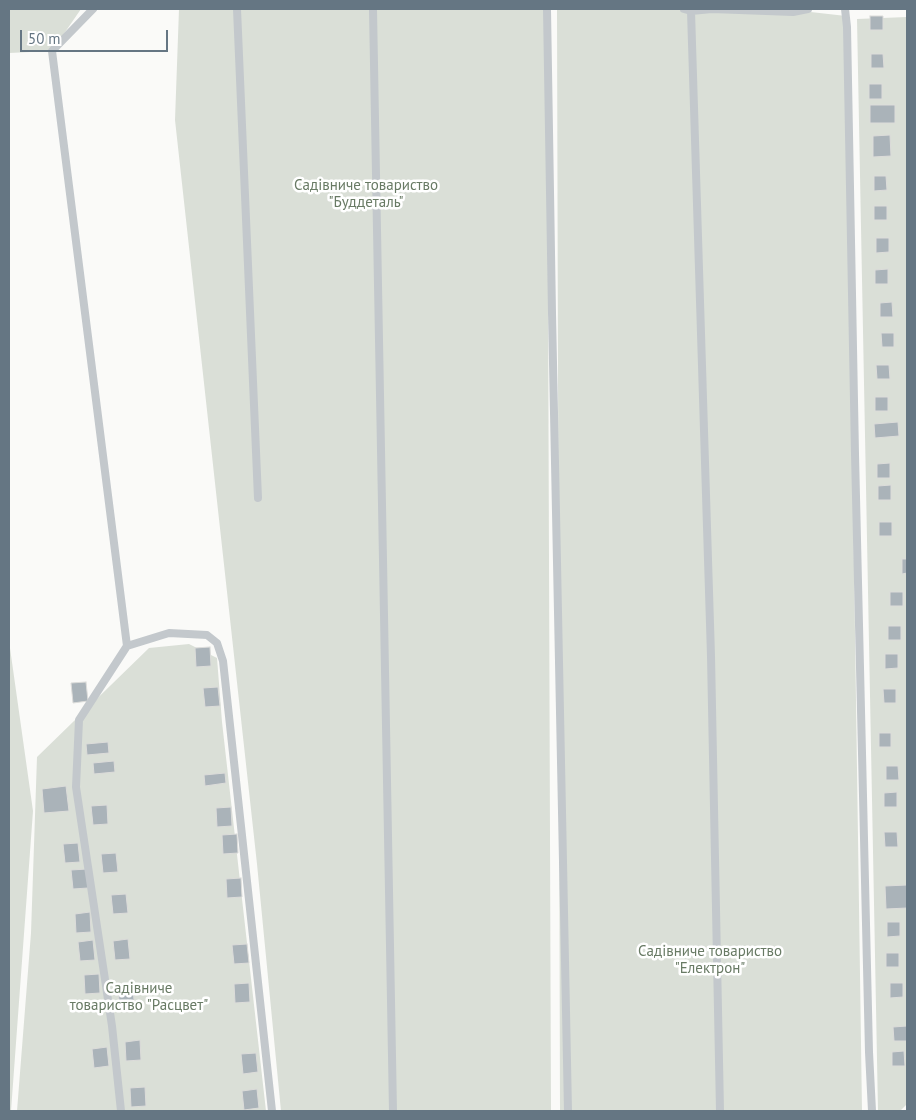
<!DOCTYPE html>
<html>
<head>
<meta charset="utf-8">
<style>
	body { margin:0 }
	#map { position:relative; width:916px; height:1120px; overflow:hidden; background:#fafaf8; font-family:"PT Sans",sans-serif }
	canvas { display:block }
	.frame { position:absolute; inset:0; border:10px solid #657683; pointer-events:none }
	.scale { position:absolute; left:20px; top:30px; width:148px; height:22px; box-sizing:border-box; border:2px solid #657683; border-top:0; padding-left:6px; font-size:15px; line-height:18px; white-space:nowrap; color:#657683; -webkit-text-stroke:4px #fff; paint-order:stroke }
</style>
</head>
<body>
<div id="map">
<canvas width="916" height="1120"></canvas>
<div class="frame"></div>
<div class="scale">50 m</div>
</div>
<script>
const ctx = document.querySelector('canvas').getContext('2d');
ctx.lineJoin = 'round';
function fillPath(path, color) { ctx.fillStyle = color; ctx.fill(path, 'evenodd'); }
const shape = rows => new Path2D(rows.map(r => 'M' + r).join(''));
function strokePath(path, color, width, dash) { ctx.strokeStyle = color; ctx.lineWidth = width; ctx.lineCap = dash ? 'butt' : 'round'; ctx.setLineDash(dash || []); ctx.stroke(path); }
function write(font, color, halo, rows, align = 'center') {
  ctx.font = font + ' "PT Sans",sans-serif'; ctx.lineWidth = 5; ctx.setLineDash([]); ctx.textBaseline = 'middle'; ctx.strokeStyle = halo; ctx.fillStyle = color; for (const [text, x, y, turn = 0] of rows) {
    ctx.save(); ctx.translate(x, y); ctx.rotate((+turn || 0) * Math.PI / 180); ctx.textAlign = isNaN(turn) ? turn : align; if (halo) ctx.strokeText(text, 0, 0); ctx.fillText(text, 0, 0); ctx.restore();
  }
}
const green = shape([
	[9,9,81,9,52,51,9,53],
	[179,9,547,9,551,1111,281,1111,257,864,175,120],
	[557,9,784,9,846,16,862,1111,560,1111],
	[907,17,907,1104,900,1111,878,1111,857,19],
	[9,641,33,811,11,1111,9,1111],
	[189,644,217,658,222,722,266,1111,17,1111,31,933,37,757,149,648]
]);
const building = shape([
	[870,16,883,16,883,30,870,30,870,16],
	[871,54,883,54,884,68,871,68,871,54],
	[869,84,882,84,882,99,869,99,869,84],
	[870,105,895,105,895,123,870,123,870,105],
	[890,135,891,156,873,157,873,136,890,135],
	[874,176,886,176,887,190,874,191,874,176],
	[874,206,887,206,887,220,874,220,874,206],
	[876,238,889,238,889,252,876,253,876,238],
	[888,269,888,284,875,284,875,270,888,269],
	[892,302,893,317,880,317,880,303,892,302],
	[881,333,894,333,894,347,882,347,881,333],
	[876,365,889,365,890,379,877,379,876,365],
	[875,397,888,397,888,411,875,411,875,397],
	[898,422,899,436,875,438,874,424,898,422],
	[890,463,890,478,877,478,877,464,890,463],
	[891,485,891,500,878,500,878,486,891,485],
	[879,522,892,522,892,536,879,536,879,522],
	[902,559,907,559,907,573,902,574,902,559],
	[890,592,903,592,903,606,890,606,890,592],
	[888,626,901,626,901,640,888,640,888,626],
	[210,647,211,666,196,667,195,648,210,647],
	[885,654,898,654,898,668,885,669,885,654],
	[86,682,88,701,73,703,71,683,86,682],
	[218,687,220,706,205,707,203,688,218,687],
	[883,689,896,689,896,703,884,703,883,689],
	[879,733,891,733,891,747,879,747,879,733],
	[108,742,109,753,87,755,86,744,108,742],
	[114,761,115,772,94,774,93,763,114,761],
	[886,766,898,766,899,780,886,780,886,766],
	[225,773,226,783,205,786,204,775,225,773],
	[66,786,69,811,44,813,42,789,66,786],
	[897,792,897,807,884,807,884,793,897,792],
	[107,805,108,824,93,825,91,806,107,805],
	[231,807,232,826,217,827,216,808,231,807],
	[884,832,897,832,898,847,885,847,884,832],
	[237,834,238,853,223,854,222,835,237,834],
	[78,843,80,862,65,863,63,844,78,843],
	[116,853,118,872,103,873,101,854,116,853],
	[87,869,88,888,73,889,71,870,87,869],
	[241,878,242,897,227,898,226,879,241,878],
	[907,885,907,908,886,909,885,886,907,885],
	[126,894,128,913,113,914,111,895,126,894],
	[90,912,91,932,76,933,75,914,90,912],
	[887,922,900,922,900,936,887,937,887,922],
	[128,939,130,959,115,960,113,941,128,939],
	[93,940,95,960,80,961,78,942,93,940],
	[247,944,249,963,234,964,232,945,247,944],
	[886,953,899,953,899,967,886,967,886,953],
	[99,974,100,993,85,994,84,975,99,974],
	[249,983,250,1002,235,1003,234,984,249,983],
	[890,983,903,983,903,997,890,998,890,983],
	[133,990,135,1009,120,1010,118,991,133,990],
	[907,1026,907,1041,894,1041,893,1027,907,1026],
	[140,1040,141,1060,126,1061,125,1042,140,1040],
	[107,1047,109,1066,94,1068,92,1049,107,1047],
	[904,1051,905,1066,892,1066,892,1052,904,1051],
	[256,1053,258,1072,243,1074,241,1054,256,1053],
	[145,1087,146,1106,131,1107,130,1088,145,1087],
	[257,1089,259,1108,244,1110,242,1091,257,1089]
]);
const lane = shape([
	[93,9,52,51,127,646,169,633,207,635,217,643,223,661,272,1111],
	[237,9,258,498],
	[373,9,393,1111],
	[547,9,552,313,568,1111],
	[684,9,691,11,711,656,720,1111],
	[845,9,847,27,855,454,869,1052,872,1111],
	[691,11,712,9,793,12,808,9],
	[121,1111,112,1026,76,787,79,720,127,646]
]);
const parkNames = [
	["Садівниче товариство",366,186],
	["\"Буддеталь\"",366,203],
	["Садівниче товариство",710,952],
	["\"Електрон\"",710,969],
	["Садівниче",139,989],
	["товариство \"Расцвет\"",139,1006]
];
fillPath(green, '#dadfd7');
fillPath(building, '#aab3b9');
strokePath(building, '#dcdcda', 1);
strokePath(lane, '#c3c8cc', 8);
write('15px', '#687a64', '#fff', parkNames);
</script>
</body>
</html>
